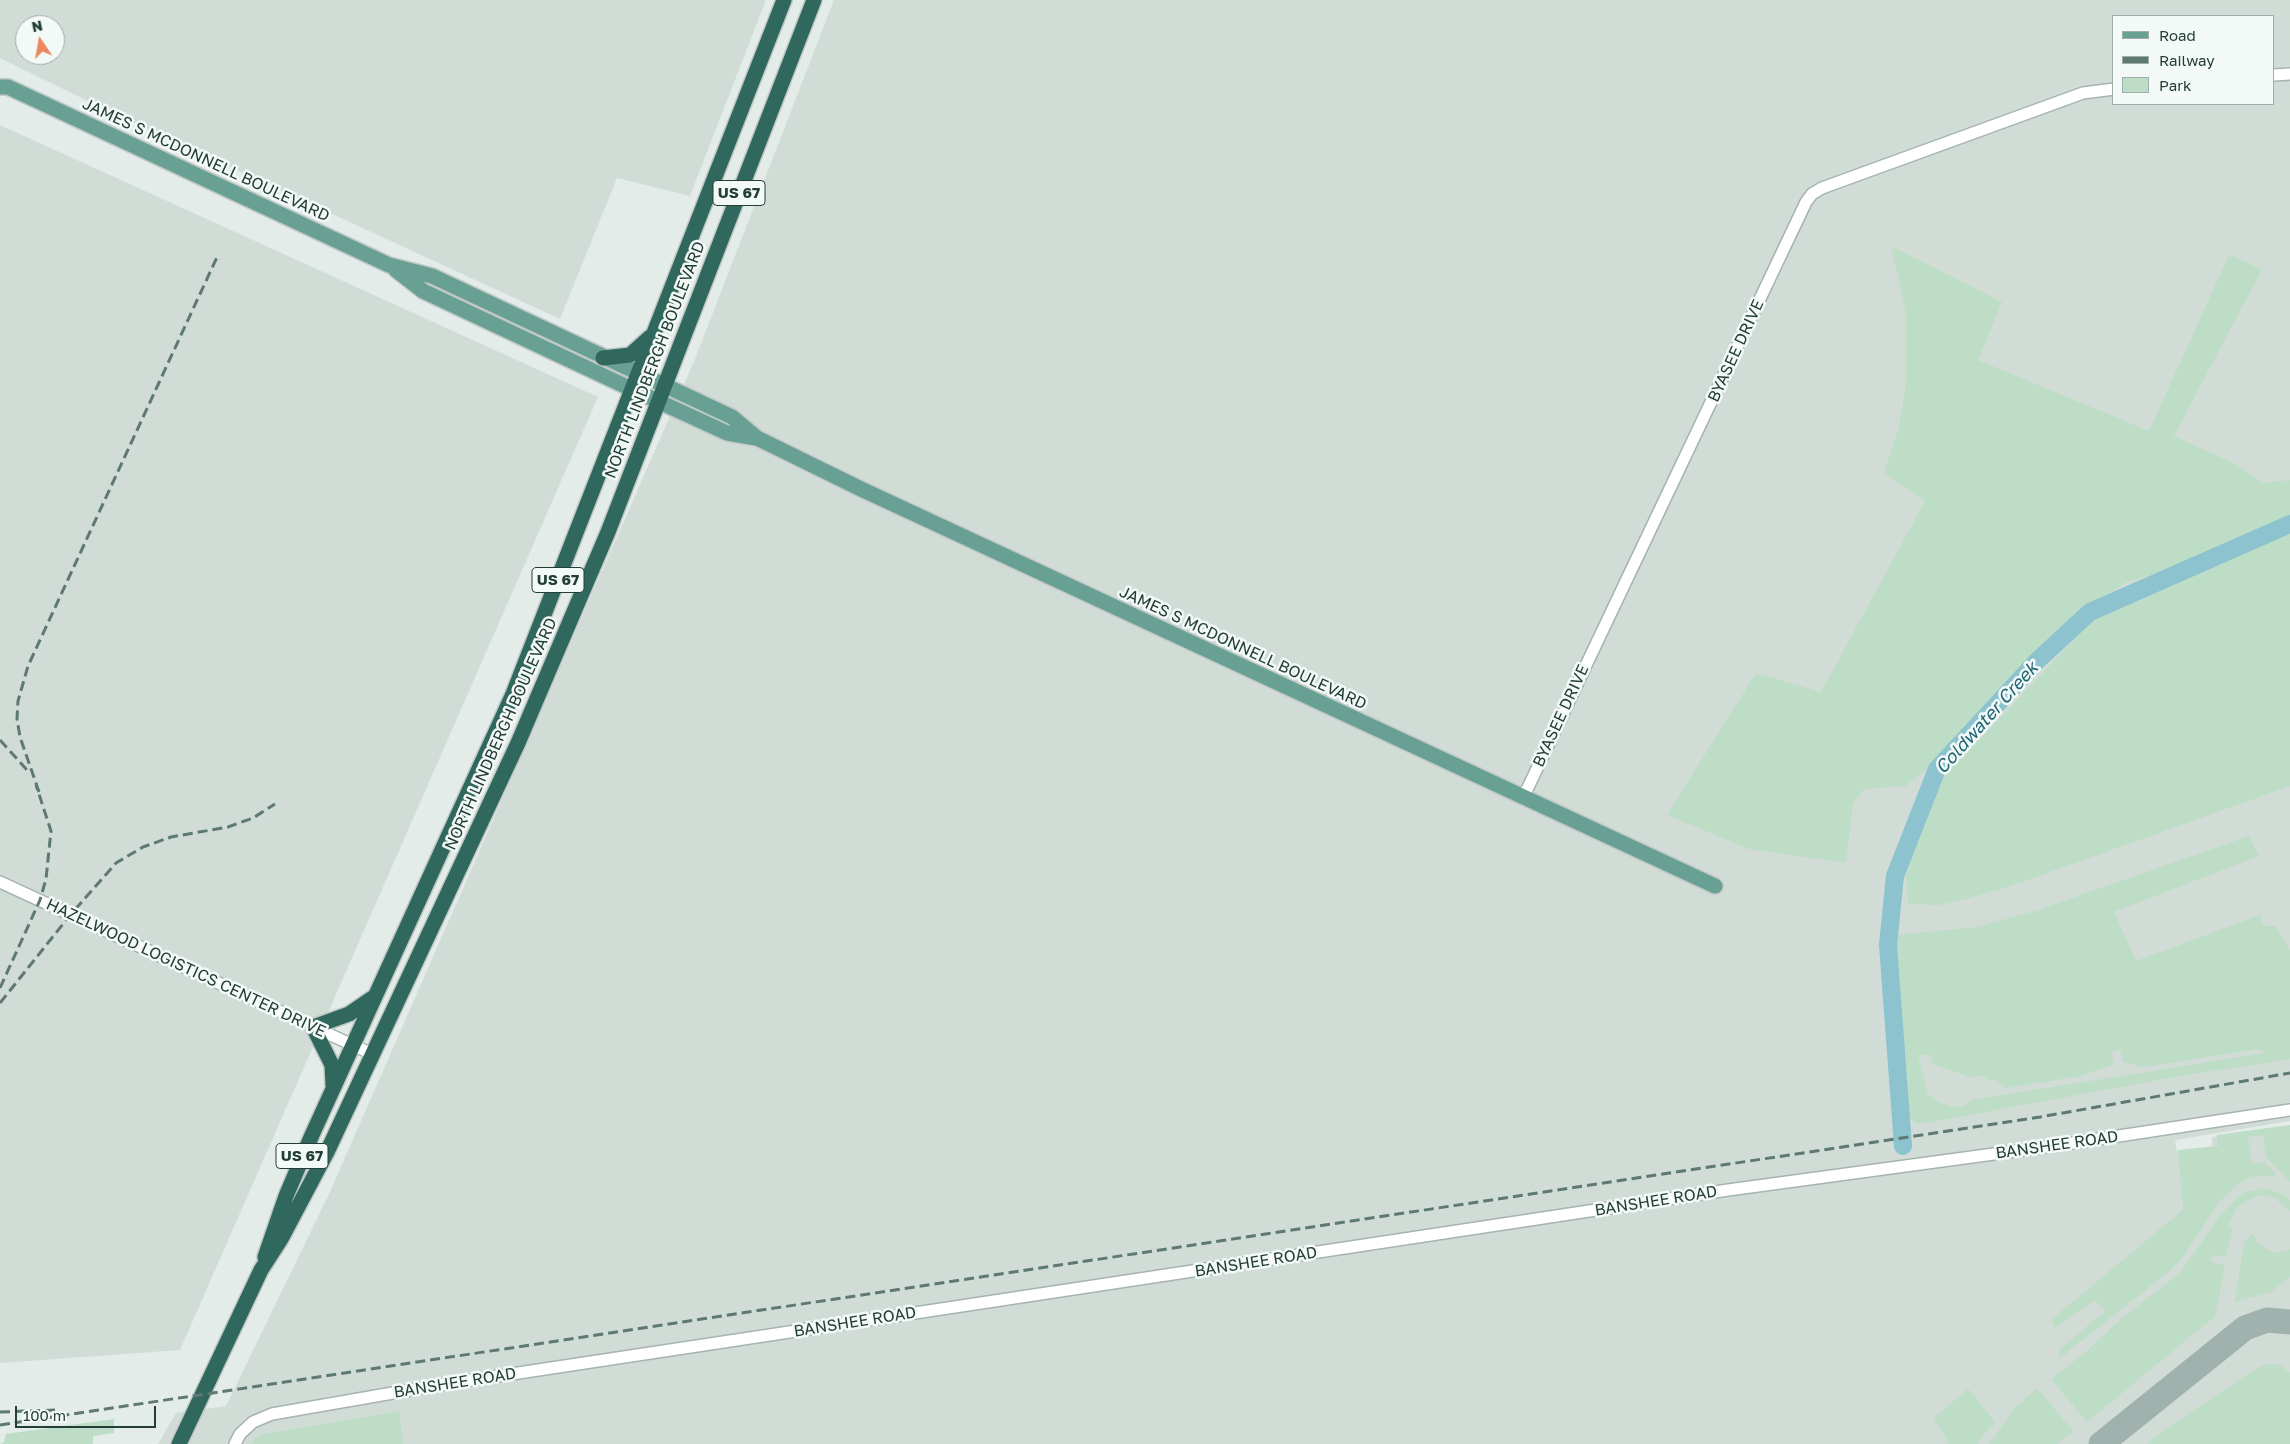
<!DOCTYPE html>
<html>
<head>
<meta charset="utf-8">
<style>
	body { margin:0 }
	#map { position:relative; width:2290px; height:1444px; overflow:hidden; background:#e3ece8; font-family:"Golos Text",sans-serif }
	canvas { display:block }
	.legend { position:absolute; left:2112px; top:15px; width:162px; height:90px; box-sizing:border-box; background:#f3f9f6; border:1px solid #a0aeaa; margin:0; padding:6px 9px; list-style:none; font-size:15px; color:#233d37 }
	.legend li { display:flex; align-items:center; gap:10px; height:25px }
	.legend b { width:25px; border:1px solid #a0aeaa }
	.north { position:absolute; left:15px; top:15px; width:50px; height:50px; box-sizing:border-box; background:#f3f9f6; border:1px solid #a0aeaa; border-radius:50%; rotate:348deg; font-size:14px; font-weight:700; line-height:20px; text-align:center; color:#233d37 }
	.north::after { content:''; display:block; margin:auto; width:18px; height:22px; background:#ed8760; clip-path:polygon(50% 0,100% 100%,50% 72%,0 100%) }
	.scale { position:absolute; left:15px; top:1406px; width:141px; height:22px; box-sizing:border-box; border:2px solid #233d37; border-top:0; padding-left:6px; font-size:15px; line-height:18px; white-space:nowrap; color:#233d37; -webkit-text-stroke:4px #f3f9f6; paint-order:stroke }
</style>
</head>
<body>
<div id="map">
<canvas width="2290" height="1444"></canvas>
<ul class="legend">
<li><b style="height:6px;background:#69a094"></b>Road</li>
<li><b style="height:6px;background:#5e7872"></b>Railway</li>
<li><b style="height:14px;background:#bdddc6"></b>Park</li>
</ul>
<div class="north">N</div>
<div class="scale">100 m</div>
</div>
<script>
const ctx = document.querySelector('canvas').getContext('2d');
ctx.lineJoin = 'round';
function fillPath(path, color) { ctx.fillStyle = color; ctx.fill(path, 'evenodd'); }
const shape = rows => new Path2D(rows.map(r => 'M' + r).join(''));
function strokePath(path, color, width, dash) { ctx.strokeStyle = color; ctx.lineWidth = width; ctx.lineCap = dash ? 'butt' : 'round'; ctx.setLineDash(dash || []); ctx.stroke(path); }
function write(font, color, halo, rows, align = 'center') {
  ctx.font = font + ' "Golos Text",sans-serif'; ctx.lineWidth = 5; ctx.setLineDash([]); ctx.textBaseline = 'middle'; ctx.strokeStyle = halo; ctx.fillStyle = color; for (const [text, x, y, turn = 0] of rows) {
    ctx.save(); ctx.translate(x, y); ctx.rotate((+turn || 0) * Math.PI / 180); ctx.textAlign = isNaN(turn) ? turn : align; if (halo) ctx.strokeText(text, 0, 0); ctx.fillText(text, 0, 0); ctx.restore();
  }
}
const built = shape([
	[0,0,766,0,690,196,617,178,560,319,102,108,0,58],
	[25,25,55,25,55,55,25,55],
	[834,0,2290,0,2290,1121,2175,1140,2177,1152,2212,1147,2212,1137,2290,1125,2290,1444,158,1444,176,1413,226,1406,329,1194,695,359],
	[2114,16,2274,16,2274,104,2114,104],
	[0,125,598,397,180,1350,0,1363]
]);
const green = shape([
	[1891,246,2002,302,1978,360,2149,431,2229,255,2262,269,2174,436,2235,464,2263,483,2290,480,2290,519,2187,565,2127,582,2073,616,1934,763,1906,786,1864,789,1853,803,1846,863,1749,849,1667,815,1756,673,1821,692,1925,501,1884,473,1899,427,1906,384,1906,312],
	[2290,532,2290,786,2022,882,1967,899,1939,905,1908,904,1906,876,1916,839,1946,773,2008,710,2096,616],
	[2249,836,2259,856,2114,912,2136,961,2260,915,2263,926,2276,926,2290,950,2290,1059,2175,1077,1920,1124,1908,1119,1896,935,1977,927,2038,910],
	[2120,1049,2123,1062,2144,1067,2258,1049,2265,1053,1971,1100,1963,1106,1952,1107,1940,1103,1928,1094,1918,1054,1931,1055,1933,1064,1972,1078,1980,1075,1989,1080,1995,1080,2007,1088,2081,1076,2114,1064,2111,1052],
	[2290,1125,2290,1182,2266,1157,2263,1135,2248,1137,2252,1164,2264,1163,2272,1169,2276,1176,2257,1176,2244,1180,2235,1187,2219,1202,2183,1257,2172,1269,2060,1358,2059,1350,2105,1311,2095,1300,2055,1328,2051,1320,2183,1210,2178,1150,2218,1146,2217,1135],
	[2262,1188,2284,1194,2290,1201,2290,1211,2276,1199,2263,1195,2253,1197,2237,1207,2228,1226,2233,1228,2226,1257,2212,1255,2211,1262,2225,1265,2215,1316,2087,1422,2051,1379,2086,1352,2123,1317,2180,1273,2221,1214,2242,1193],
	[2254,1233,2256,1241,2267,1250,2277,1253,2290,1249,2290,1277,2271,1292,2235,1302,2244,1242],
	[2274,1364,2281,1365,2290,1373,2290,1444,2147,1444,2163,1431,2262,1365],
	[2037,1388,2073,1431,2057,1444,1989,1444,2014,1409],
	[1968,1389,1995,1422,1981,1437,1978,1444,1949,1444,1934,1418],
	[399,1411,403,1444,251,1444,259,1435],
	[114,1419,114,1433,93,1436,93,1444,0,1444,4,1442,6,1434]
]);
const river = shape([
	[1903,1146,1888,945,1895,876,1937,769,2037,661,2090,612,2290,524]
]);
const taxiway = shape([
	[2101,1444,2245,1328,2267,1320,2290,1322]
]);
const minor = shape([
	[2274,75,2290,74],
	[1523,798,1806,202,1812,194,1822,188,2083,93,2114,89],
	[0,882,372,1054],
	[235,1444,240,1434,253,1422,272,1414,439,1385,1728,1190,2053,1146,2290,1110]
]);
const major = shape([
	[0,87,8,87,389,265,432,276,732,417,757,438,861,489,1715,886],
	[396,270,423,291,625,386,727,433,756,438]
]);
const highway = shape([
	[603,358,630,355,650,337],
	[333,1085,332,1065,313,1027,349,1014,374,997],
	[265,1257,286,1196,312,1135,513,694,784,0],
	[179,1444,261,1270,281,1239,327,1152,518,743,608,532,814,0]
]);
const rail = shape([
	[0,740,27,770],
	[39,792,20,737,17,719,18,701,28,666,218,255],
	[0,988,40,900,46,879,51,831,36,785],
	[0,1003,71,914,116,863,143,847,171,837,228,827,253,818,275,804],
	[0,1412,57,1410],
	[0,1425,1915,1136,2040,1117,2290,1073]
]);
const shields = [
	[739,193,52],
	[558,580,52],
	[302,1156,52]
];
const shieldNames = [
	["US 67",739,193],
	["US 67",558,580],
	["US 67",302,1156]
];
const streetNames = [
	["JAMES S MCDONNELL BOULEVARD",206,160,25],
	["BYASEE DRIVE",1736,351,-65],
	["NORTH LINDBERGH BOULEVARD",655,360,-69],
	["JAMES S MCDONNELL BOULEVARD",1243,648,25],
	["BYASEE DRIVE",1561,716,-65],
	["NORTH LINDBERGH BOULEVARD",501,734,-66],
	["HAZELWOOD LOGISTICS CENTER DRIVE",186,968,25],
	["BANSHEE ROAD",2057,1145,-8],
	["BANSHEE ROAD",1656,1201,-9],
	["BANSHEE ROAD",1256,1262,-9],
	["BANSHEE ROAD",855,1322,-9],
	["BANSHEE ROAD",455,1383,-9]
];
const waterNames = [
	["Coldwater Creek",1987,718,-48]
];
fillPath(built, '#d1dcd7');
fillPath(green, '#bdddc6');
strokePath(river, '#8dc3cf', 18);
strokePath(taxiway, '#a0b2ad', 25);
strokePath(minor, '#a6b4af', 14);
strokePath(major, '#c1c9c7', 18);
strokePath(highway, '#c1c9c7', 18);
strokePath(minor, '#fff', 11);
strokePath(major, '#69a094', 15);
strokePath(highway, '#30685e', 15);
strokePath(rail, '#5e7872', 3, [10, 5]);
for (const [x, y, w] of shields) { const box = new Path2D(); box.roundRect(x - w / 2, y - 12.5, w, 25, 4); ctx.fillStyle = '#f3f9f6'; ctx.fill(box); strokePath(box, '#233d37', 1); }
write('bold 15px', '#233d37', null, shieldNames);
write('16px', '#233d37', '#f3f9f6', streetNames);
write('italic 18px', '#1f6577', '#f3f9f6', waterNames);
</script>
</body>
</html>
